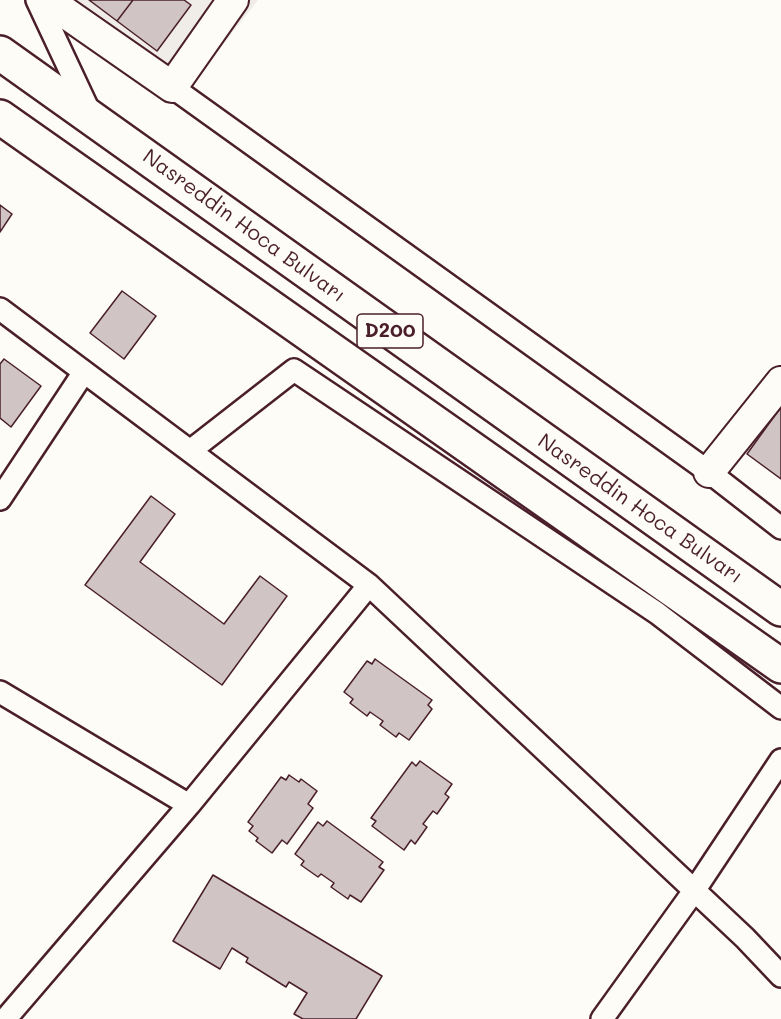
<!DOCTYPE html>
<html>
<head>
<meta charset="utf-8">
<style>
	body { margin:0 }
	canvas { display:block; background:#fdfcf7 }
</style>
</head>
<body>
<canvas width="781" height="1019"></canvas>
<script>
const ctx = document.querySelector('canvas').getContext('2d');
ctx.lineJoin = 'round';
function fillPath(path, color) { ctx.fillStyle = color; ctx.fill(path, 'evenodd'); }
const shape = rows => new Path2D(rows.map(r => 'M' + r).join(''));
function strokePath(path, color, width, dash) { ctx.strokeStyle = color; ctx.lineWidth = width; ctx.lineCap = dash ? 'butt' : 'round'; ctx.setLineDash(dash || []); ctx.stroke(path); }
function write(font, color, halo, rows, align = 'center') {
  ctx.font = font + ' Mali,sans-serif'; ctx.lineWidth = 4.5; ctx.setLineDash([]); ctx.textBaseline = 'middle'; ctx.strokeStyle = halo; ctx.fillStyle = color; for (const [text, x, y, turn = 0] of rows) {
    ctx.save(); ctx.translate(x, y); ctx.rotate((+turn || 0) * Math.PI / 180); ctx.textAlign = isNaN(turn) ? turn : align; if (halo) ctx.strokeText(text, 0, 0); ctx.fillText(text, 0, 0); ctx.restore();
  }
}
const built = shape([
	[27,0,258,0,176,105]
]);
const building = shape([
	[89,0,133,0,117,21,89,0],
	[133,0,184,0,191,5,157,51,117,21,133,0],
	[0,205,12,214,0,232,0,205],
	[122,291,156,316,124,359,90,333,122,291],
	[4,359,41,386,11,427,0,418,0,364,4,359],
	[781,407,781,479,747,454,781,407],
	[151,496,175,514,140,562,224,624,260,576,287,596,222,685,85,585,151,496],
	[375,659,432,700,428,705,432,709,409,740,399,733,396,737,380,725,383,721,370,712,367,716,350,703,353,699,344,692,367,661,372,664,375,659],
	[420,761,452,784,445,794,449,797,437,814,433,811,423,824,427,827,415,844,411,840,404,850,372,826,376,821,371,818,412,762,416,766,420,761],
	[289,775,299,782,301,779,317,791,308,804,313,808,287,844,282,840,272,853,256,841,258,838,249,831,253,826,248,822,281,777,286,780,289,775],
	[327,821,383,862,379,867,384,870,361,902,350,895,348,899,331,887,334,883,321,874,318,877,301,865,304,861,295,854,318,822,323,826,327,821],
	[213,875,382,976,356,1019,303,1019,294,1014,307,993,289,982,286,987,246,962,248,958,232,948,220,969,173,941,213,875]
]);
const street = shape([
	[37,0,90,113],
	[172,87,709,472,781,528],
	[0,309,369,585,745,938,781,976],
	[190,451,294,370,657,613,781,708],
	[0,499,84,372],
	[0,692,189,805],
	[8,1016,189,805,369,585],
	[602,1019,694,891,781,760]
]);
const secondary = shape([
	[47,0,172,87,233,0],
	[709,472,781,382]
]);
const highway = shape([
	[0,53,781,609],
	[0,117,781,666]
]);
const shields = [
	[390,331,66]
];
const shieldNames = [
	["D200",390,331]
];
const streetNames = [
	["Nasreddin Hoca Bulvarı",244,226,36],
	["Nasreddin Hoca Bulvarı",640,509,35]
];
fillPath(built, '#f0ece8');
fillPath(building, '#d0c5c4');
strokePath(building, '#4a1f2b', 1.5);
strokePath(street, '#4a1f2b', 26);
strokePath(secondary, '#4a1f2b', 34);
strokePath(highway, '#4a1f2b', 38);
strokePath(street, '#fdfcf7', 21);
strokePath(secondary, '#fdfcf7', 30);
strokePath(highway, '#fdfcf7', 33);
for (const [x, y, w] of shields) { const box = new Path2D(); box.roundRect(x - w / 2, y - 17, w, 34, 4.5); ctx.fillStyle = '#fdfcf7'; ctx.fill(box); strokePath(box, '#4a1f2b', 1.5); }
write('bold 20px', '#4a1f2b', null, shieldNames);
write('21px', '#4a1f2b', '#fdfcf7', streetNames);
</script>
</body>
</html>
